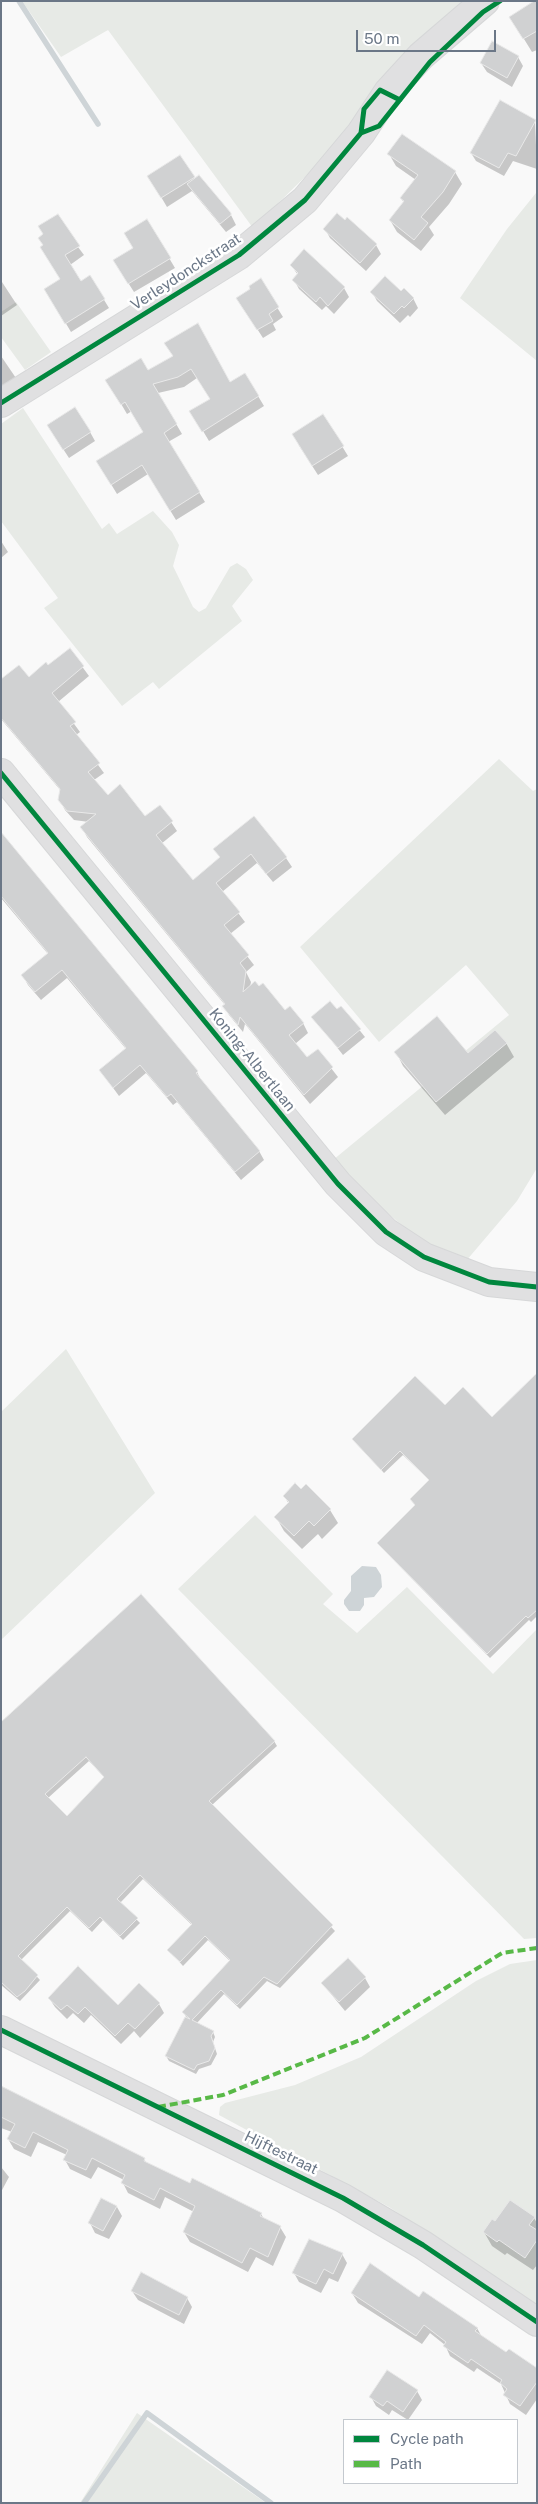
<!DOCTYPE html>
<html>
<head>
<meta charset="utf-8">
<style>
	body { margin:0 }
	#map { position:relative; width:538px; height:2504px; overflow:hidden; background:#f9f9f9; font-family:"Public Sans",sans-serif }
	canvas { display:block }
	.frame { position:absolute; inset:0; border:2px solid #6b7787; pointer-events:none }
	.legend { position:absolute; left:343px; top:2419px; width:175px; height:65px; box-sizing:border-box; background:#fff; border:1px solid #c4c9cf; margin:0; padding:6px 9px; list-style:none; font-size:15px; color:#6b7787 }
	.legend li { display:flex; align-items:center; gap:10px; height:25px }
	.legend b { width:25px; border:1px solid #c4c9cf }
	.scale { position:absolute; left:356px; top:30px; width:140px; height:22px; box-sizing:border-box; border:2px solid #6b7787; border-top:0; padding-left:6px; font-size:15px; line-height:18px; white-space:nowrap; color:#6b7787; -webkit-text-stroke:4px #fff; paint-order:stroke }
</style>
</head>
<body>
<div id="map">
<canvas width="538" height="2504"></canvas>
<div class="frame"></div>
<ul class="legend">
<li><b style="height:6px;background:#00873e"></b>Cycle path</li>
<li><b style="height:6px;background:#58b947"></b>Path</li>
</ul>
<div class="scale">50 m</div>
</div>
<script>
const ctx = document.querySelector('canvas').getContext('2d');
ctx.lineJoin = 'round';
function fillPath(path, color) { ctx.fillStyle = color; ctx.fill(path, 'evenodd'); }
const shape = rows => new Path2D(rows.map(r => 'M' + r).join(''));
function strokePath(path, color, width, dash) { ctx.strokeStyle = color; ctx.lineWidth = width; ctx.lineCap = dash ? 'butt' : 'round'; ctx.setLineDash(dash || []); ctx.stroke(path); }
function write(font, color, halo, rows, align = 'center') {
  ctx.font = font + ' "Public Sans",sans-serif'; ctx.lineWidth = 5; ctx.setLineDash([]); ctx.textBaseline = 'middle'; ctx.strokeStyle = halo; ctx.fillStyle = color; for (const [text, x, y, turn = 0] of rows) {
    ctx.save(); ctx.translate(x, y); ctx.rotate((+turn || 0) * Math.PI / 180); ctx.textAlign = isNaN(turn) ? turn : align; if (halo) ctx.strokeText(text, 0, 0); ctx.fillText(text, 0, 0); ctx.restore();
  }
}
const green = shape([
	[22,1,462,1,417,44,314,168,253,228,108,30,61,57],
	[536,193,537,194,537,361,460,298,507,229],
	[16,302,51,352,25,370,1,337,1,312],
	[23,408,102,529,109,523,117,534,153,511,172,532,179,545,173,566,193,607,199,612,206,608,230,567,237,563,246,569,253,580,232,606,242,621,159,689,153,682,122,706,44,608,58,598,1,521,1,424],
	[499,759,533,791,537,789,537,1168,517,1201,466,1261,422,1242,360,1190,333,1160,509,1015,466,965,379,1042,300,947],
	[66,1349,155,1493,1,1640,1,1412],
	[255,1515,333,1594,323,1604,357,1633,407,1587,493,1674,537,1629,537,1938,524,1939,178,1589],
	[537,1960,537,2305,389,2207,219,2115,220,2107,225,2103,295,2085,361,2057,476,1981,510,1964],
	[137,2413,266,2503,80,2503]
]);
const water = shape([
	[362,1566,376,1567,381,1575,382,1587,374,1597,364,1598,364,1605,360,1611,349,1611,344,1604,344,1600,351,1591,351,1576]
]);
const shadow = shape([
	[537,1,537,50,532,52,516,26],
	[518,57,523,66,512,87,487,72,481,63],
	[535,121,537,169,513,161,504,176,476,161,471,153],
	[389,154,455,172,462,184,449,204,429,227,434,235,421,251,397,232,390,220,404,203,401,198,416,180,396,166],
	[179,156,195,180,230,213,236,225,226,232,192,191,167,207,154,185],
	[147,221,175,268,134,292,120,270,134,248],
	[325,229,376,245,381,254,366,271,330,238],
	[78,247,84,255,70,265,81,282,90,277,109,308,71,332,46,290,62,280,47,256],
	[291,265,344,288,349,297,334,314,326,306,322,310,299,289,294,280,298,275],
	[260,280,283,317,273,324,276,330,263,338,243,307],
	[2,282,17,305,1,316,1,282],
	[372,292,401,293,413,298,418,308,410,317,408,315,400,323,377,301],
	[1,356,20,384,1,396],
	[175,357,258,396,264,406,209,441,191,411,211,400,197,378,184,387,158,393,182,434,168,442,205,502,176,520,148,474,117,494,103,471,144,432,132,411,127,414,107,380,148,371],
	[323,415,348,456,318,475,298,444],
	[90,432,95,441,69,458,54,435],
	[1,541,8,552,1,558],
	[70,650,89,676,58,702,80,732,76,735,104,773,94,780,107,796,145,818,171,822,177,831,161,844,193,881,220,858,215,849,286,858,292,867,273,882,257,863,222,892,245,922,230,934,254,965,246,972,251,982,250,987,303,1023,308,1033,295,1044,307,1059,317,1050,338,1077,310,1104,245,1024,243,1032,229,1015,225,1005,87,837,82,827,89,822,74,820,65,810,60,800,61,791,1,719,1,681,28,679],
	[1,834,197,1072,202,1082,259,1151,264,1160,241,1180,177,1102,173,1105,146,1073,119,1096,100,1070,126,1049,67,978,41,1000,28,985,23,976,48,954,1,898],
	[341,1007,365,1037,343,1055,313,1017],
	[506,1043,514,1057,445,1115,403,1066,396,1052,468,1055],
	[537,1375,537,1616,531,1622,529,1620,490,1658,378,1544,416,1506,430,1481,403,1455,384,1473,353,1439,445,1407,492,1419],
	[301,1491,330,1510,338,1523,322,1539,318,1534,302,1549,284,1531,276,1517,289,1504,284,1496],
	[1,1724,274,1741,277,1746,212,1805,335,1931,280,1988,267,1981,240,2009,224,1994,196,2024,213,2032,215,2037,213,2042,217,2054,211,2065,199,2069,196,2074,169,2061,166,2056,186,2017,184,2012,230,1961,208,1940,183,1966,169,1950,192,1925,143,1879,120,1903,140,1923,123,1940,103,1920,92,1932,70,1911,21,1960,40,1980,20,2001,1,1985],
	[89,1761,105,1778,67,1817,48,1798],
	[365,1978,370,1987,345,2011,322,1983],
	[49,1998,118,2007,159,2004,164,2013,140,2038,134,2031,121,2044,91,2015,84,2023,73,2013,67,2019,55,2007],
	[1,2086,144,2159,148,2165,261,2214,264,2219,280,2227,286,2237,273,2266,256,2257,248,2272,190,2242,184,2232,194,2212,165,2197,160,2209,128,2193,123,2183,124,2180,98,2167,91,2179,70,2169,65,2160,67,2155,38,2142,31,2157,14,2149,8,2139,12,2132,1,2128],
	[1,2167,9,2177,1,2192],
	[101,2200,117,2207,122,2216,109,2239,95,2233,90,2223],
	[534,2218,537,2223,537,2265,533,2270,507,2253,505,2255,492,2246,484,2232,496,2223],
	[342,2254,347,2263,338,2282,329,2278,321,2293,299,2282,294,2273],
	[132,2291,187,2298,192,2307,184,2324,138,2300],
	[352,2293,419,2299,477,2328,482,2337,506,2354,537,2369,537,2399,526,2415,510,2404,501,2384,477,2368,474,2372,450,2356,445,2345,430,2333,422,2344,358,2303],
	[417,2391,422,2400,408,2420,392,2410,389,2415,376,2406,371,2397]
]);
const stream = shape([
	[19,1,98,124],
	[84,2503,147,2413,271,2503]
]);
const building = shape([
	[534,1,537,1,537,31,523,39,509,17,534,1],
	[492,41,519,56,507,78,480,63,492,41],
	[500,100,536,120,516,156,508,153,499,168,470,153,500,100],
	[402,134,456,171,443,192,421,217,428,223,414,240,389,220,404,201,400,198,418,175,387,154,402,134],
	[180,155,195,177,161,198,147,176,180,155],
	[199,175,231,213,231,215,220,224,187,184,199,175],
	[337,213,345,220,347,217,377,244,360,263,323,229,337,213],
	[58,214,80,246,65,255,81,281,90,275,105,299,65,324,44,289,60,279,40,247,43,245,38,238,43,234,38,226,58,214],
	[147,219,171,258,128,284,113,260,133,248,124,233,147,219],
	[304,249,345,287,328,306,320,297,316,302,292,280,298,273,290,265,304,249],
	[385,276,401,291,404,288,414,298,404,308,402,306,394,314,370,292,385,276],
	[261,278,279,307,269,314,273,321,257,330,236,298,250,289,249,286,261,278],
	[198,323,230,382,245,373,259,396,202,432,189,411,210,399,191,369,178,377,153,384,177,424,164,433,200,492,170,511,142,465,111,485,96,461,143,432,125,402,121,405,105,380,141,358,148,370,173,356,164,343,198,323],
	[75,407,91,432,63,450,47,425,75,407],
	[323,414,344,446,312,466,292,434,323,414],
	[70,648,84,666,52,693,76,722,70,726,100,763,88,772,108,795,120,784,145,816,160,805,173,821,156,835,193,880,220,857,213,849,254,816,287,857,266,874,251,854,216,883,240,912,224,925,249,955,240,963,246,971,243,992,255,981,259,986,263,983,285,1010,290,1006,304,1023,289,1035,307,1057,318,1049,333,1067,304,1095,240,1017,238,1025,222,1006,225,1004,80,827,96,814,67,811,58,800,60,789,1,718,1,679,19,665,29,677,46,662,48,665,70,648],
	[1,832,198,1071,196,1073,260,1151,235,1172,171,1094,167,1097,140,1065,113,1088,99,1070,126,1048,62,970,35,992,21,975,48,953,1,896,1,832],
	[330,1001,337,1009,341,1006,361,1029,338,1048,311,1017,330,1001],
	[437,1016,468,1053,495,1030,507,1043,436,1102,394,1052,437,1016],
	[537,1373,537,1610,528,1618,526,1616,487,1654,377,1543,415,1505,410,1499,429,1480,400,1451,381,1470,352,1439,415,1376,445,1405,463,1387,492,1417,537,1373],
	[295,1483,301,1489,306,1484,331,1509,314,1526,309,1521,294,1536,274,1517,289,1502,283,1496,295,1483],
	[141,1594,275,1741,209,1801,333,1925,277,1984,264,1977,237,2005,221,1990,192,2020,214,2031,211,2036,215,2048,209,2061,197,2065,194,2070,165,2056,185,2017,190,2019,182,2012,230,1960,205,1936,180,1962,167,1950,192,1924,140,1875,117,1899,138,1918,120,1936,100,1917,89,1928,67,1907,18,1956,38,1975,25,1991,17,1997,1,1982,1,1722,141,1594],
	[86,1757,104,1777,67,1816,45,1794,86,1757],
	[348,1958,366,1977,339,2002,321,1983,348,1958],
	[78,1966,118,2005,139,1983,160,2003,135,2029,128,2023,115,2036,85,2007,78,2014,67,2005,61,2010,48,1998,78,1966],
	[1,2086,145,2158,144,2161,190,2183,192,2178,262,2213,260,2216,281,2226,268,2257,250,2248,242,2263,183,2232,195,2206,160,2188,154,2200,121,2183,125,2175,92,2158,86,2170,63,2160,68,2150,33,2132,25,2148,7,2139,15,2124,1,2117,1,2086],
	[101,2198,117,2206,103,2231,88,2223,101,2198],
	[510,2200,535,2217,529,2225,537,2230,537,2240,525,2258,499,2240,497,2242,483,2232,492,2219,495,2221,510,2200],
	[309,2239,343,2253,333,2274,324,2269,316,2284,292,2273,309,2239],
	[370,2263,419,2297,423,2291,478,2328,475,2331,506,2352,509,2349,537,2368,537,2382,520,2406,503,2395,507,2389,500,2383,502,2380,471,2359,468,2363,443,2346,446,2342,424,2325,416,2336,351,2293,370,2263],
	[141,2272,188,2297,179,2315,131,2291,141,2272],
	[387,2370,418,2390,403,2412,387,2401,383,2406,369,2397,387,2370]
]);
const secondary = shape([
	[1,403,239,255,305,200,361,133,388,92,421,56,485,1],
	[1,773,338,1184,386,1232,424,1257,489,1282,537,1287],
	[1,2030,343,2198,423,2245,537,2322]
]);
const quiet = shape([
	[158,2107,223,2095,365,2038,502,1953,537,1948]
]);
const cycleway = shape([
	[361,133,364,109,380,90,400,100],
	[1,403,239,255,305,200,361,133,379,126,430,62,483,12,500,1],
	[1,773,338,1184,386,1232,424,1257,489,1282,537,1287],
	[1,2030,343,2198,423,2245,537,2322]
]);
const streetNames = [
	["Verleydonckstraat",186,272,-33],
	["Koning-Albertlaan",252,1060,51],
	["Hijftestraat",281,2153,26]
];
fillPath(green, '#e7eae6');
fillPath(water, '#ced4d7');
fillPath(shadow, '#0003');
strokePath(stream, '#ced4d7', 5.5);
fillPath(building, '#d0d1d2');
strokePath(building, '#e8e8e8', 1);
strokePath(secondary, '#d6d7d8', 30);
strokePath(secondary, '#e0e0e1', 28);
strokePath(quiet, '#58b947', 4, [8, 4]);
strokePath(cycleway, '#00873e', 5);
write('15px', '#6b7787', '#fff', streetNames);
</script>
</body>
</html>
